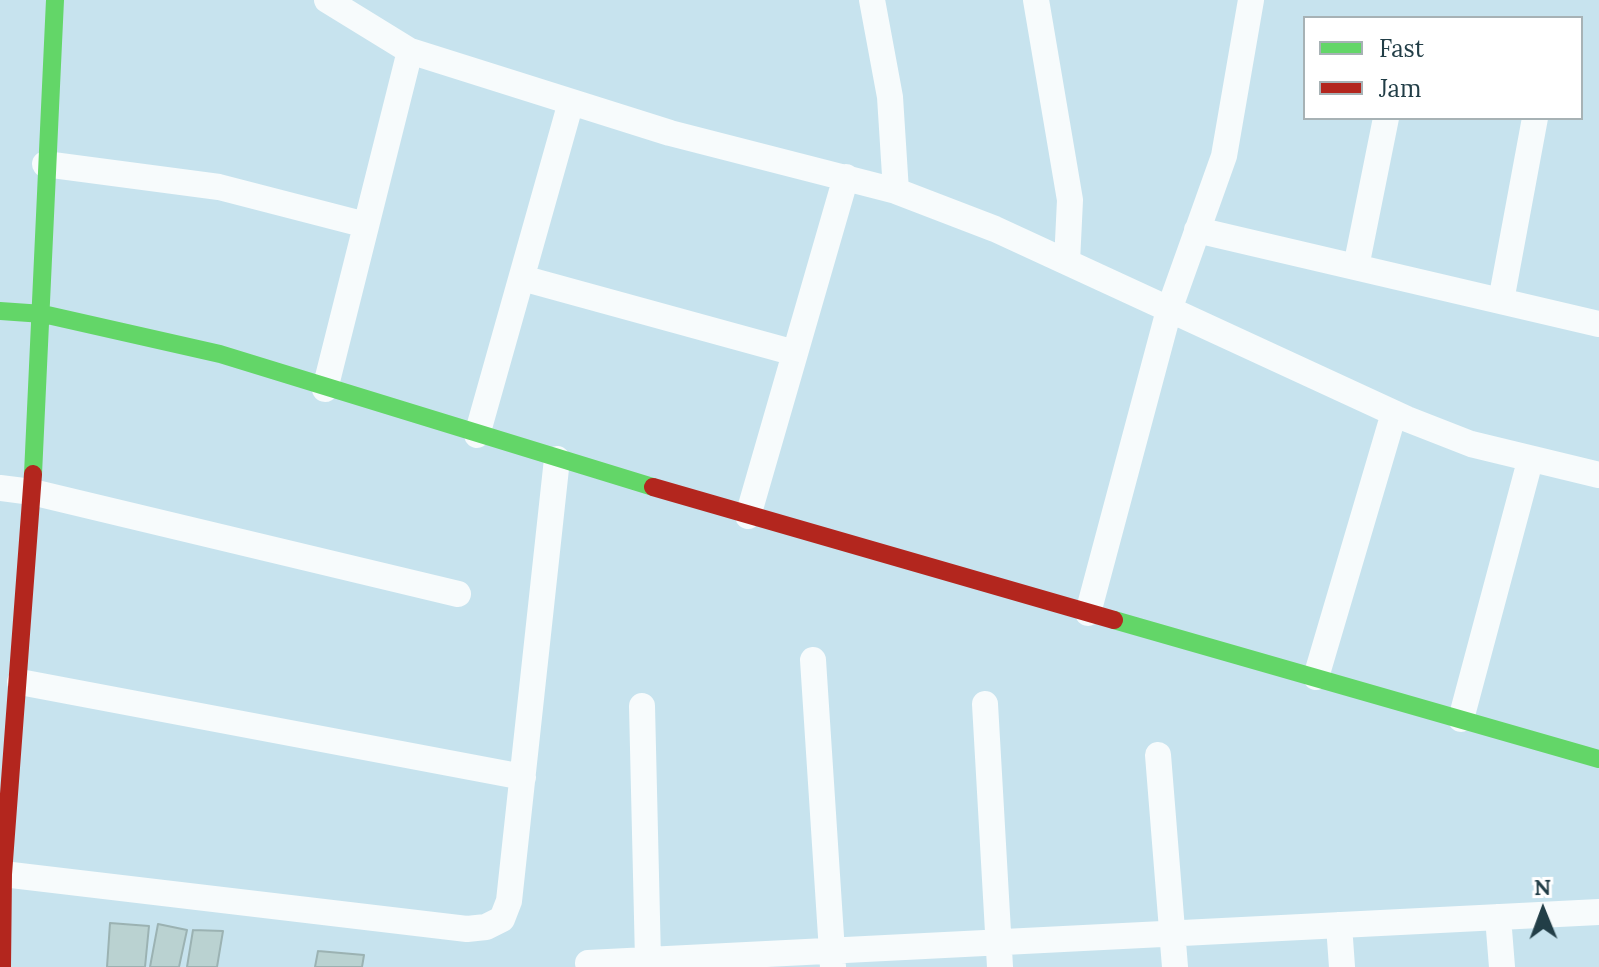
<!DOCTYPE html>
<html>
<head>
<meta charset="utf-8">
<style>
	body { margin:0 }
	#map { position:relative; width:1599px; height:967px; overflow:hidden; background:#c7e3ee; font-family:Lora,serif }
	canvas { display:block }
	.legend { position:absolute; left:1303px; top:16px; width:280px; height:104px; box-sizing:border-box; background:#fff; border:2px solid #a7b2b5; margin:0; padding:10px 14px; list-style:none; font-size:24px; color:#223e47 }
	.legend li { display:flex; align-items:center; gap:16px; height:40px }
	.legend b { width:40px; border:2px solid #a7b2b5 }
	.north { position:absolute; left:1503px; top:871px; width:80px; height:80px; -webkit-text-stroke:6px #fff; paint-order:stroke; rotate:359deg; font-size:22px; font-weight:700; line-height:32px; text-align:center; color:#223e47 }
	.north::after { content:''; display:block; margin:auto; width:28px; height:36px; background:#223e47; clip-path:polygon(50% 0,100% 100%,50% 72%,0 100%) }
</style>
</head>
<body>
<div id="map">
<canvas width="1599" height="967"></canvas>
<ul class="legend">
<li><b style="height:10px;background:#63d668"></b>Fast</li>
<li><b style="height:10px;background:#b3261e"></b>Jam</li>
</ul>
<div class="north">N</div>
</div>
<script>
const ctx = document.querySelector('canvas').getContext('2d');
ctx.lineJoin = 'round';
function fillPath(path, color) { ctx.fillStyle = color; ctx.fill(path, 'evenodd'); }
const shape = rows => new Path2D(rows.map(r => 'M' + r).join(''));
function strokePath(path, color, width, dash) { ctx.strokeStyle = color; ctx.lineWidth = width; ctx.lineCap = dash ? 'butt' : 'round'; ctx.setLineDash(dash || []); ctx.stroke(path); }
const building = shape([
	[110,923,149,926,145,967,107,967,110,923],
	[158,924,187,930,179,967,150,967,158,924],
	[193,930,223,931,217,967,187,967,193,930],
	[318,951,364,955,362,967,315,967,318,951]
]);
const street = shape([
	[327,0,410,51,670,133,896,191,995,229,1407,419,1471,444,1599,475],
	[872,0,890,97,896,191],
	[1036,0,1070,200,1067,262],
	[45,164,219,187,366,225],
	[1197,230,1599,324],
	[1356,267,1386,118],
	[522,278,795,353],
	[1501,301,1535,118],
	[325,389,410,51],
	[477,435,571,102],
	[0,488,32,492,458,594],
	[748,516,846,177],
	[1088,613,1169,310,1224,156,1251,0],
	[813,660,833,967],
	[1316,677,1394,413],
	[20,682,523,777],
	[985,704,1000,967],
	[642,706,648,960],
	[1461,719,1530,461],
	[1158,755,1175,967],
	[3,874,467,929,486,927,502,919,509,901,557,459],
	[1498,917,1502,967],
	[1339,925,1342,967],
	[588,963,1599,912]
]);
const fast = shape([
	[0,311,43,314,220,354,653,487],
	[33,474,55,0],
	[1114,620,1599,759]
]);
const jam = shape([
	[653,487,1114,620],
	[2,967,3,874,33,474]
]);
fillPath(building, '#bad2d1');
strokePath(building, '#9bb2b2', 2);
strokePath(street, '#f7fbfc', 26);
strokePath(fast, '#63d668', 18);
strokePath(jam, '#b3261e', 18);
</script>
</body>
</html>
